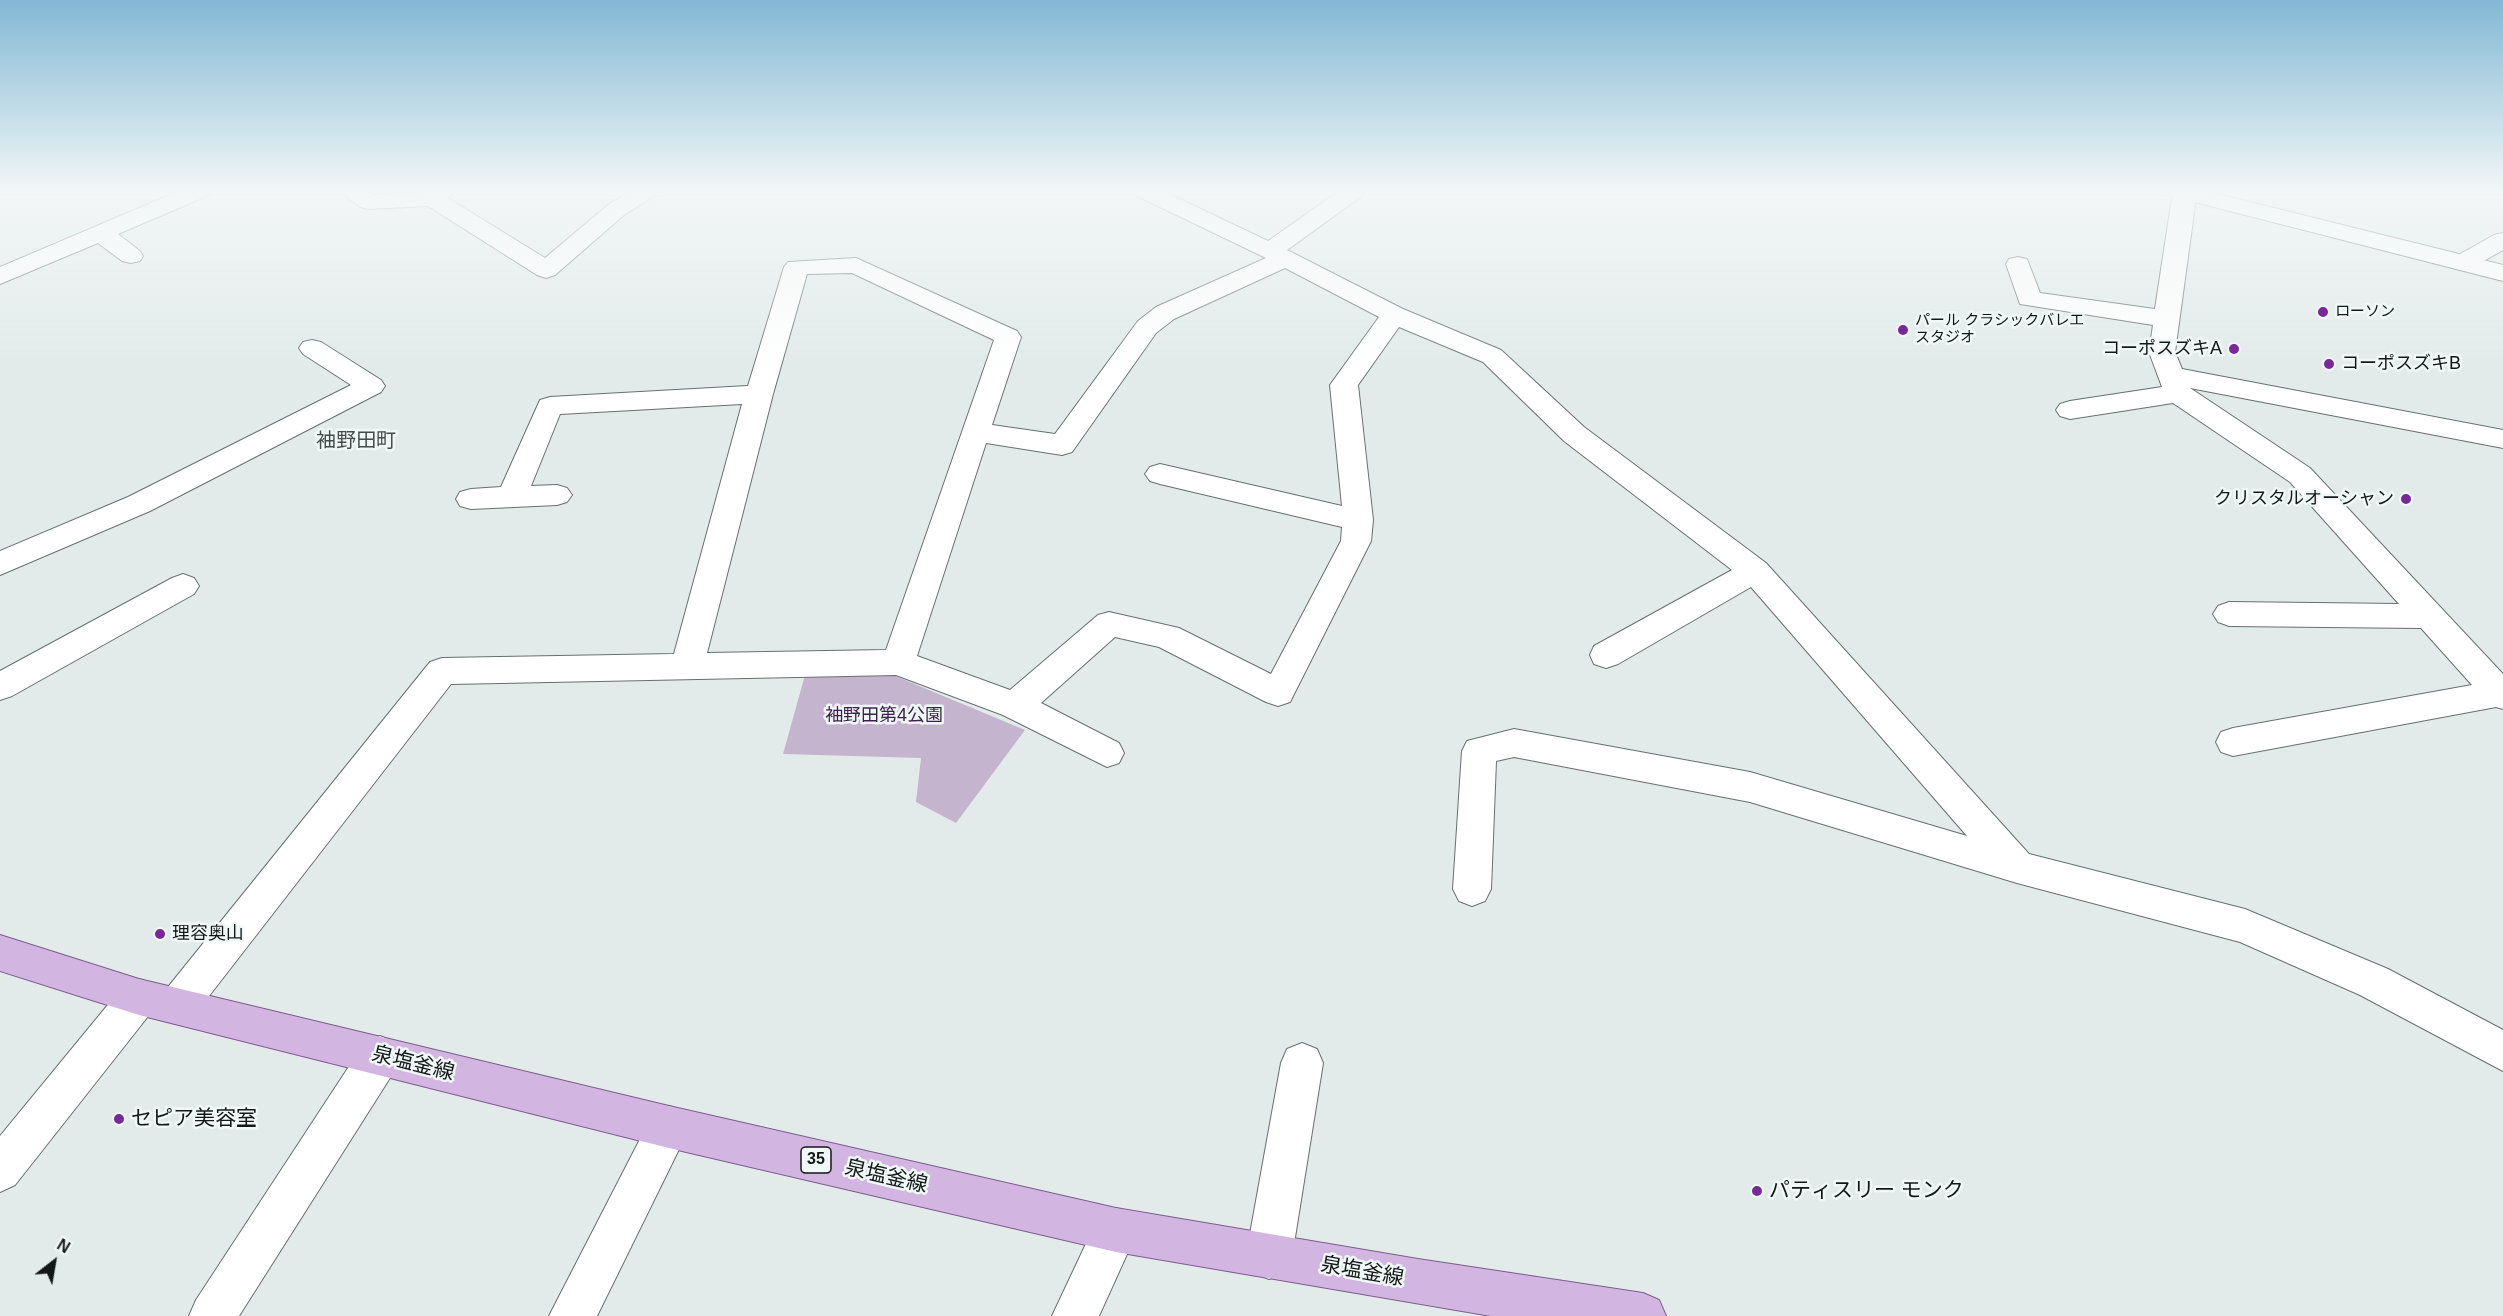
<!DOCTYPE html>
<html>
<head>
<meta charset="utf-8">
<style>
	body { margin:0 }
	#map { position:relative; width:2503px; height:1316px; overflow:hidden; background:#e2ebea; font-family:Helvetica,sans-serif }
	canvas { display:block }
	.north { position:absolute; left:24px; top:1232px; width:60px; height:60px; -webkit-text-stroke:4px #eff8f7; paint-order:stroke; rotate:31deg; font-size:16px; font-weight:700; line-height:24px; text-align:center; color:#141717 }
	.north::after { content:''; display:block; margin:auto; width:21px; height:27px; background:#141717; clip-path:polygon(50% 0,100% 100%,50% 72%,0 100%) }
</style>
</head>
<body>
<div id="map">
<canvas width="2503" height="1316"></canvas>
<div class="north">N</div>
</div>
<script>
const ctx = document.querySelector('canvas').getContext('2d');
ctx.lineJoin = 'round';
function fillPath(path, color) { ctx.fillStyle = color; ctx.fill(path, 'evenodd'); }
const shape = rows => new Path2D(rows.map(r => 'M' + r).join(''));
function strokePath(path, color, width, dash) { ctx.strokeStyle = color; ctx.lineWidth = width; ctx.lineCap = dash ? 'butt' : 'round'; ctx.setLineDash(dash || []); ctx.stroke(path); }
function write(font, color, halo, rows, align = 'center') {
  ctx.font = font + ' Helvetica,"Noto Sans JP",sans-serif'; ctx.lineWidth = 5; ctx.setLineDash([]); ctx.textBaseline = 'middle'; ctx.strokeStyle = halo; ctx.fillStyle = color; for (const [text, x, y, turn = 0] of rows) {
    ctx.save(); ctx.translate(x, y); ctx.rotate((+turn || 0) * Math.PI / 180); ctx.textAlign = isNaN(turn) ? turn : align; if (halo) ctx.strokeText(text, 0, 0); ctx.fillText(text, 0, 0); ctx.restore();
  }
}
const green = shape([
	[805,675,893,675,1025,730,956,823,916,802,921,758,783,754]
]);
const street = shape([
	[179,191,211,191,207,196,118,234,140,251,143,256,140,261,131,263,122,261,98,243,0,284,0,267,179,191],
	[340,191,367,191,373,195,454,191,448,198,545,258,608,205,630,191,658,191,654,196,624,215,555,275,546,278,537,275,428,206,368,209,360,207,340,191],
	[1133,191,1163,191,1268,241,1339,191,1366,191,1362,196,1287,250,1403,309,1501,350,1584,427,1766,563,2029,854,2245,909,2388,969,2503,1030,2503,1071,2360,995,2240,942,2017,883,1750,802,1514,757,1496,761,1491,889,1485,901,1472,906,1459,901,1453,889,1462,751,1467,741,1514,729,1750,772,1967,836,1751,587,1618,664,1606,668,1594,664,1590,655,1594,646,1732,570,1564,441,1483,362,1399,327,1358,385,1373,520,1371,541,1290,702,1278,706,1266,702,1159,647,1115,637,1041,703,1119,743,1124,753,1119,763,1107,767,1003,715,896,675,451,684,192,1018,178,1024,164,1018,158,1005,164,992,430,662,442,658,674,654,742,404,560,414,531,486,557,485,567,488,572,495,567,502,557,505,471,509,460,506,456,499,460,492,471,489,501,487,540,400,550,397,748,386,784,267,788,262,856,258,1017,331,1021,337,992,425,1055,434,1138,321,1156,307,1266,258,1137,196,1133,191],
	[1285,268,1379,317,1330,385,1342,506,1160,464,1150,467,1145,474,1150,481,1160,484,1342,527,1341,541,1271,674,1179,628,1109,612,1098,615,1010,690,917,656,986,443,1062,455,1072,452,1156,333,1174,319,1285,268],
	[852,273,994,340,886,650,707,653,773,394,807,274,852,273],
	[2173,191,2197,191,2175,352,2182,369,2503,430,2503,448,2190,388,2310,468,2503,674,2503,709,2496,707,2233,756,2221,752,2216,742,2221,732,2233,728,2472,685,2421,628,2229,626,2218,622,2213,614,2218,606,2229,602,2399,604,2290,482,2173,403,2070,419,2060,416,2056,410,2060,404,2070,401,2162,387,2149,352,2153,325,2020,304,2006,264,2009,259,2018,257,2027,259,2040,293,2155,309,2173,191],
	[2503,233,2503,250,2471,268,2462,270,2453,268,2450,263,2453,258,2494,235,2503,233],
	[312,340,321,342,381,380,385,386,381,392,150,511,0,575,0,551,128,497,351,385,303,354,299,348,303,342,312,340],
	[183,574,194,578,199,586,194,594,12,696,0,700,0,671,172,578,183,574],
	[139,979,153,984,159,997,153,1010,15,1185,0,1192,0,1136,125,984,139,979],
	[380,1036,395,1042,401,1056,395,1070,239,1316,189,1316,196,1300,365,1042,380,1036],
	[1302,1043,1317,1049,1323,1063,1292,1256,1285,1272,1269,1279,1253,1272,1246,1256,1281,1063,1287,1049,1302,1043],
	[669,1106,684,1112,690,1127,597,1316,549,1316,654,1112,669,1106],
	[1116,1208,1132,1214,1138,1230,1099,1316,1052,1316,1100,1214,1116,1208]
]);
const secondary = shape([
	[2167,191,2206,191,2503,265,2503,281,2171,196,2167,191]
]);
const primary = shape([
	[0,935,139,979,669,1106,1116,1208,1418,1259,1643,1293,1659,1300,1666,1316,1491,1316,1116,1252,669,1148,139,1015,0,971,0,935]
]);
const markers = [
	[2323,312,6,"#782899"],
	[1903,330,6,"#782899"],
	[2234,349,6,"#782899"],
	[2329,364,6,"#782899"],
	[2406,499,6,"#782899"],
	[160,934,6,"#782899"],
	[119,1119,6,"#782899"],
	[1757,1191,6,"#782899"]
];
const farPoinames = [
	["ローソン",2335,312],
	["パール クラシックバレエ",1915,321],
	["スタジオ",1915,338]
];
const shields = [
	[816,1160,30]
];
const shieldNames = [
	["35",816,1160]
];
const poiNames = [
	["コーポスズキA",2222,349],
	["コーポスズキB",2341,364,"left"],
	["クリスタルオーシャン",2394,499],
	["理容奥山",172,934,"left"]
];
const parkNames = [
	["袖野田第4公園",884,716]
];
const neighbourhoodNames = [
	["袖野田町",356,441]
];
const nearStreetnames = [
	["泉塩釜線",413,1064,14],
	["泉塩釜線",886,1177,13],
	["泉塩釜線",1362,1272,10]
];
const nearPoinames = [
	["セピア美容室",131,1119],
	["パティスリー モンク",1769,1191]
];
fillPath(green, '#c5b4cd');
strokePath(street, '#68706f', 2);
strokePath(secondary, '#68706f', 2);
strokePath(primary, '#7c5e8c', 2);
fillPath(street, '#fff');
fillPath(secondary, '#fff');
fillPath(primary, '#d2b5e0');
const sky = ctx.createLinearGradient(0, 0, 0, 375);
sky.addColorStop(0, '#83b8d4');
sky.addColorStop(0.51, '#f2f6f6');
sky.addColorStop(1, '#f2f6f600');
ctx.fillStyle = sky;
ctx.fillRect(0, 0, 2503, 375);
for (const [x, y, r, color] of markers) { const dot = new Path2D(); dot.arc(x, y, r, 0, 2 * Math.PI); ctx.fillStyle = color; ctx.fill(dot); strokePath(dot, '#eff8f7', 2); }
write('15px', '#141717', '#eff8f7', farPoinames, 'left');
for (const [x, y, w] of shields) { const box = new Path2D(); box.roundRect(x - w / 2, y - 13, w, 26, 4.5); ctx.fillStyle = '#eff8f7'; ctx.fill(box); strokePath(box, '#141717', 1.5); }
write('bold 16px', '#141717', null, shieldNames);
write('18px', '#141717', '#eff8f7', poiNames, 'right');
write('18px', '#3b1e49', '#eff8f7', parkNames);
write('20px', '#454c4b', '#eff8f7', neighbourhoodNames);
write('21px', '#141717', '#eff8f7', nearStreetnames);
write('21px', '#141717', '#eff8f7', nearPoinames, 'left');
</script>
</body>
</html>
